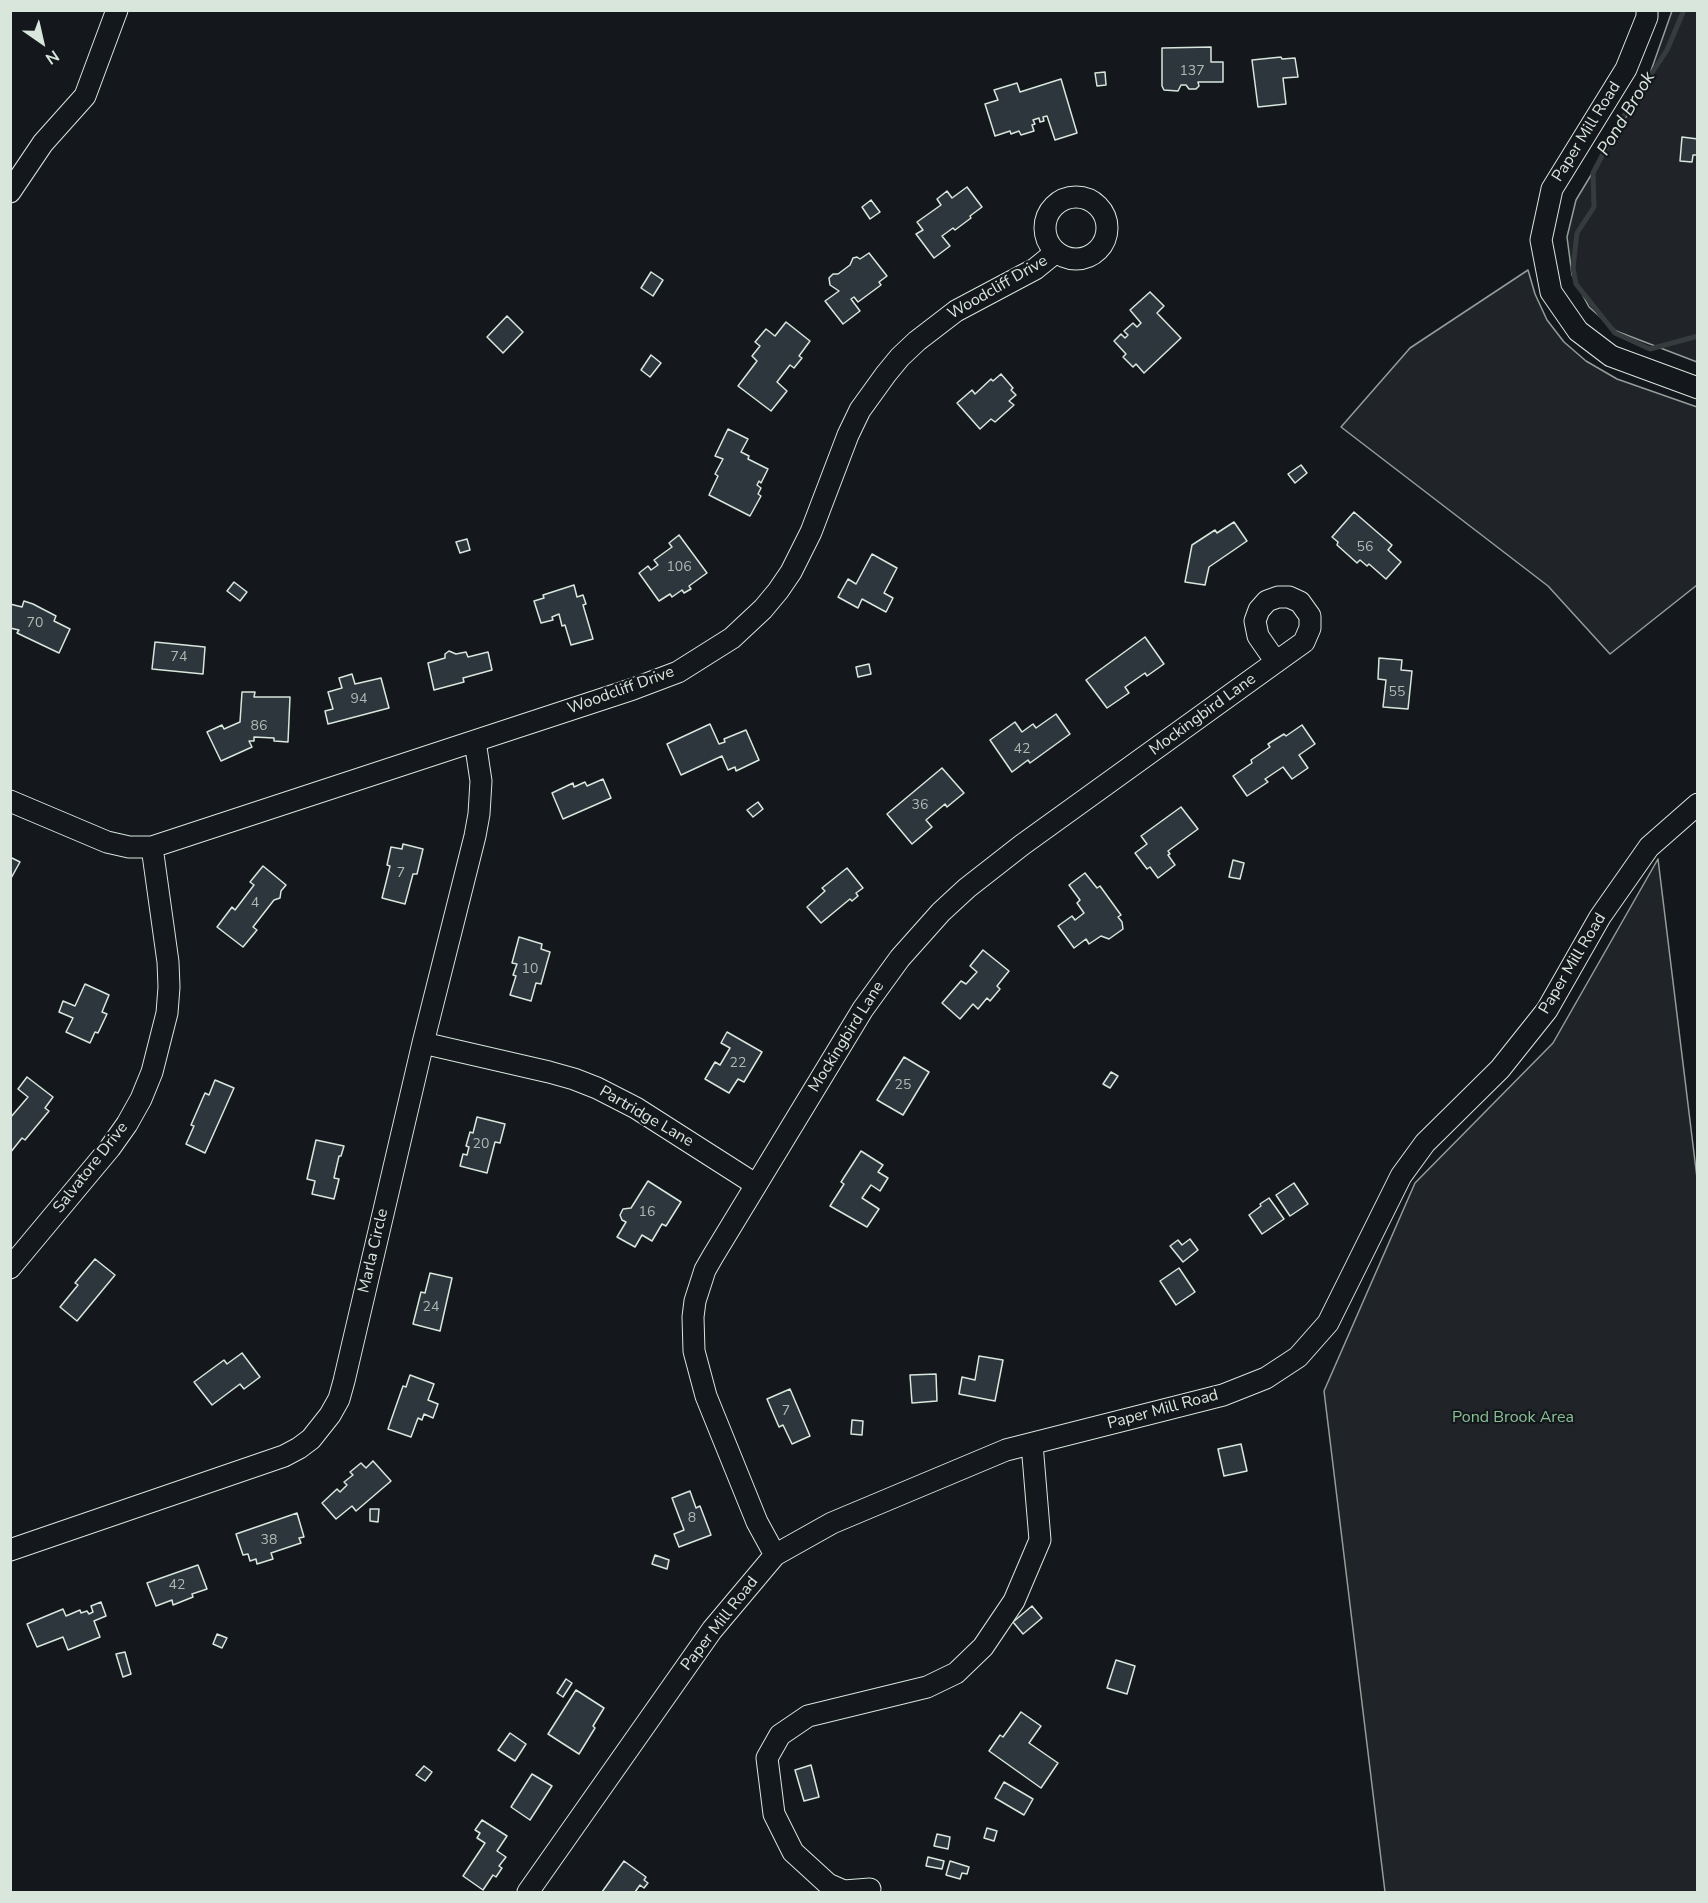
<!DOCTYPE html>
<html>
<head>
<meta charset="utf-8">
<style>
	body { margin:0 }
	#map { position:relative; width:1708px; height:1903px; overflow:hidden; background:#14181c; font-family:"Nunito Sans",sans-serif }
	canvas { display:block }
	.frame { position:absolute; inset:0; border:12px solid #d8e6dc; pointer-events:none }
	.north { position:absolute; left:12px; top:12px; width:60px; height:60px; -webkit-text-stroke:4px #14181c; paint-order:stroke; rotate:146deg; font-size:16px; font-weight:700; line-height:24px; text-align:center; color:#d8e6dc }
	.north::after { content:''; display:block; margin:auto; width:21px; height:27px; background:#d8e6dc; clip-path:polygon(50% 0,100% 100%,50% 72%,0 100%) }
</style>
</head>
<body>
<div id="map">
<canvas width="1708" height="1903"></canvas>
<div class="frame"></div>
<div class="north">N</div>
</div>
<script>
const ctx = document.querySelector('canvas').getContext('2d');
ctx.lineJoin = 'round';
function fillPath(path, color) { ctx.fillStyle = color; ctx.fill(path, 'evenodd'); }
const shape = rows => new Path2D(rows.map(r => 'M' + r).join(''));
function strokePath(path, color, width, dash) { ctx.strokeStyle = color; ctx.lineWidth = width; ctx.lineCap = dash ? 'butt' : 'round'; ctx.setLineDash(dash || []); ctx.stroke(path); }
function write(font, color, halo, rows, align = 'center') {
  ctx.font = font + ' "Nunito Sans",sans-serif'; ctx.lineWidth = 4.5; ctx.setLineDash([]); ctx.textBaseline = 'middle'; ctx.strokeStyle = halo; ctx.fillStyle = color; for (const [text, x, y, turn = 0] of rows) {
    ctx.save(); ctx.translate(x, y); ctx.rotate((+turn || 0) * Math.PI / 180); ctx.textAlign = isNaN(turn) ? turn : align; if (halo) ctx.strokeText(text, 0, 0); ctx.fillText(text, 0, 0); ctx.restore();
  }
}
const green = shape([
	[1672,11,1697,11,1697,362,1616,331,1589,307,1572,275,1567,237,1576,200,1647,82,1672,11],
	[1528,270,1535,294,1547,320,1564,342,1586,361,1617,379,1697,407,1697,585,1610,654,1548,586,1341,427,1410,348,1528,270],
	[1658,859,1698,1186,1697,1892,1385,1892,1324,1391,1415,1183,1553,1043,1658,859]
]);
const stream = shape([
	[1684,10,1667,50,1619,123,1593,173,1594,207,1577,233,1573,268,1576,284,1615,333,1650,349,1698,336]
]);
const building = shape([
	[1211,47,1211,62,1223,62,1223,82,1198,82,1199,86,1196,89,1189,89,1186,85,1181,85,1178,91,1164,90,1162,86,1162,48,1211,47],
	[1281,57,1282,59,1295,58,1298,77,1283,78,1286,104,1258,107,1252,60,1281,57],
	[1105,72,1106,85,1097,86,1095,73,1105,72],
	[1061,79,1077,133,1055,140,1047,116,1043,117,1044,121,1040,122,1039,118,1033,120,1035,124,1032,125,1034,131,1021,135,1019,131,1011,134,1010,131,995,136,985,104,998,100,994,90,1017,83,1020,92,1061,79],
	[1682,137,1698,139,1698,155,1693,155,1692,162,1680,161,1682,137],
	[967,187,982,207,970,216,971,218,955,230,953,228,942,236,950,246,934,258,916,234,923,230,917,222,941,205,937,199,947,191,952,198,967,187],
	[871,200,880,212,870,219,862,207,871,200],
	[869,253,887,276,879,282,881,285,858,302,854,297,851,299,860,311,843,324,825,301,839,291,830,285,829,278,833,274,838,274,850,265,853,258,857,257,860,259,869,253],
	[651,272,663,280,653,296,641,288,651,272],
	[1150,292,1164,306,1157,313,1181,338,1144,373,1136,364,1133,367,1123,357,1126,354,1114,341,1121,334,1125,338,1128,335,1124,331,1133,323,1137,327,1141,323,1130,310,1150,292],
	[507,316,523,332,503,353,487,337,507,316],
	[786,322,810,341,799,356,802,358,794,368,790,365,777,382,787,391,771,411,738,386,757,361,752,356,760,346,755,342,766,329,775,336,786,322],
	[651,355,661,363,650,377,641,370,651,355],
	[1001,374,1013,388,1011,390,1016,395,1009,401,1014,405,995,422,991,419,980,429,957,403,972,390,975,394,991,379,993,381,1001,374],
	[728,429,748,439,741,452,749,456,748,459,768,469,761,483,759,481,757,485,761,488,758,494,761,496,750,516,709,495,718,476,715,474,723,459,715,456,728,429],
	[1301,465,1307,473,1295,483,1288,474,1301,465],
	[1354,512,1392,545,1388,550,1401,562,1386,579,1369,564,1367,566,1360,560,1357,563,1337,545,1338,542,1332,537,1354,512],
	[1234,522,1247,541,1209,567,1205,585,1185,582,1192,545,1215,530,1217,533,1234,522],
	[679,535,707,573,689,586,691,589,684,593,682,590,672,597,670,594,659,601,639,573,648,566,651,570,658,565,654,560,672,547,669,543,679,535],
	[467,539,470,550,460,553,456,542,467,539],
	[872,554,897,568,884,593,893,598,886,612,862,599,858,608,838,597,848,579,856,584,872,554],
	[234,582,247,592,240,601,227,591,234,582],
	[574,585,577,597,583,595,586,604,583,605,593,639,571,645,565,625,562,626,559,614,552,617,553,620,541,623,534,601,544,598,543,595,574,585],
	[24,601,33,604,56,616,54,621,70,629,59,653,17,633,19,630,10,628,10,604,22,607,24,601],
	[1145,637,1164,664,1147,676,1145,673,1125,687,1129,693,1107,708,1086,680,1145,637],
	[155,642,205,647,203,674,152,669,155,642],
	[449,651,456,654,466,652,468,657,488,652,492,670,463,678,464,682,434,690,428,663,445,658,445,654,449,651],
	[1379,658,1402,660,1401,670,1412,671,1408,709,1383,707,1386,680,1378,679,1379,658],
	[869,664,871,674,858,677,856,667,869,664],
	[352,674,355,684,381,678,389,708,328,724,325,711,333,709,328,692,342,688,339,678,352,674],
	[242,692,255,692,254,697,290,697,288,742,274,741,274,738,254,737,254,741,249,741,252,747,221,761,207,732,222,725,224,729,240,722,242,692],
	[1056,714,1070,734,1030,763,1028,760,1012,772,990,740,1015,722,1022,732,1033,724,1036,728,1056,714],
	[710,724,719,744,725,742,724,739,746,730,759,760,736,771,735,767,728,770,722,756,681,775,667,744,710,724],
	[1302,725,1315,744,1299,755,1308,768,1292,779,1283,767,1265,779,1268,782,1247,796,1233,776,1252,763,1251,760,1270,747,1268,744,1284,734,1286,736,1302,725],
	[942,768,964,793,947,807,945,804,926,820,932,827,912,844,887,814,942,768],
	[603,779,611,798,563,819,552,793,573,783,574,787,585,782,587,786,603,779],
	[758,802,763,809,753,817,747,810,758,802],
	[1181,807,1198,829,1168,851,1170,854,1168,855,1175,865,1158,878,1150,867,1147,869,1135,853,1147,844,1141,836,1181,807],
	[403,844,423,849,417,874,413,874,405,904,382,898,390,866,387,865,391,847,402,849,403,844],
	[10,857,20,862,10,880,10,857],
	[1233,860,1244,863,1240,879,1229,877,1233,860],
	[263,866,286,885,281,891,280,898,274,900,253,927,257,930,243,947,217,927,232,907,235,910,254,885,250,882,263,866],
	[847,868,863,888,856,893,858,896,852,901,850,899,821,923,807,907,825,891,822,888,847,868],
	[1085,873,1097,888,1100,886,1121,915,1118,917,1122,922,1123,929,1109,939,1101,936,1089,944,1086,939,1074,948,1058,926,1072,916,1075,920,1084,913,1077,903,1080,900,1069,885,1085,873],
	[519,937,542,944,541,949,550,952,541,984,536,983,531,1001,510,995,516,976,513,975,517,964,512,963,519,937],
	[983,950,1009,971,997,986,1000,989,990,1001,987,998,978,1009,973,1004,960,1019,942,1003,961,981,966,984,977,972,970,966,983,950],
	[85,984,109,995,102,1012,107,1014,98,1033,95,1032,90,1043,66,1032,73,1018,59,1012,63,1001,75,1006,85,984],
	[727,1032,762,1052,744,1082,738,1079,729,1093,705,1079,715,1062,720,1065,730,1048,721,1043,727,1032],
	[904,1057,929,1072,903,1115,877,1100,904,1057],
	[1111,1072,1118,1076,1110,1088,1103,1084,1111,1072],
	[27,1077,53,1097,45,1108,49,1111,25,1140,22,1138,10,1153,10,1118,28,1097,18,1089,27,1077],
	[215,1080,234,1088,205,1153,186,1144,194,1126,191,1125,205,1093,209,1095,215,1080],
	[477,1117,505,1124,500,1143,495,1142,487,1173,460,1166,463,1154,467,1155,469,1147,466,1146,470,1132,473,1133,477,1117],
	[316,1140,344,1146,341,1156,339,1156,334,1178,339,1179,334,1199,312,1194,315,1181,307,1179,316,1140],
	[861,1151,883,1165,878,1172,888,1178,880,1191,871,1185,862,1198,879,1209,867,1227,830,1206,844,1184,841,1182,861,1151],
	[648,1181,681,1202,666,1226,662,1224,652,1241,642,1235,635,1247,617,1237,626,1222,622,1220,620,1215,623,1209,631,1208,648,1181],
	[1294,1183,1308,1204,1290,1216,1276,1195,1294,1183],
	[1269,1198,1284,1219,1262,1234,1249,1215,1261,1206,1260,1204,1269,1198],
	[1190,1239,1198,1250,1183,1262,1170,1246,1178,1240,1182,1245,1190,1239],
	[95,1259,115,1275,77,1321,60,1307,78,1285,75,1283,95,1259],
	[1179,1268,1195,1292,1176,1305,1160,1281,1179,1268],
	[430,1273,452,1278,440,1331,413,1324,421,1292,425,1293,430,1273],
	[242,1353,260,1377,244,1389,240,1384,212,1405,194,1382,224,1360,227,1364,242,1353],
	[979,1356,1003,1360,995,1401,959,1394,962,1377,975,1380,979,1356],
	[936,1374,937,1401,912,1403,910,1375,936,1374],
	[410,1375,434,1384,428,1400,438,1404,433,1418,424,1414,422,1420,418,1418,411,1437,388,1429,403,1386,406,1387,410,1375],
	[790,1389,810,1436,792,1444,783,1425,779,1427,767,1399,790,1389],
	[852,1420,863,1421,862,1435,851,1434,852,1420],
	[1241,1444,1247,1471,1224,1476,1218,1449,1241,1444],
	[373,1461,391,1481,356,1511,352,1506,336,1519,322,1503,337,1489,340,1492,347,1485,344,1482,353,1475,350,1472,361,1463,366,1468,373,1461],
	[690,1491,696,1508,700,1506,711,1535,679,1547,674,1534,684,1530,672,1498,690,1491],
	[370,1509,379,1509,378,1522,370,1521,370,1509],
	[297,1513,304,1537,299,1538,301,1543,271,1553,273,1559,257,1564,256,1559,250,1561,248,1554,243,1555,236,1534,297,1513],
	[655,1555,669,1560,667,1569,652,1564,655,1555],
	[198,1565,207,1589,192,1594,193,1597,173,1605,172,1600,156,1606,147,1583,198,1565],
	[101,1602,106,1616,94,1621,100,1637,68,1650,63,1637,37,1647,27,1624,63,1609,66,1616,80,1610,81,1613,87,1611,89,1614,93,1612,91,1606,101,1602],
	[1032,1606,1042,1618,1023,1634,1013,1622,1032,1606],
	[217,1634,227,1638,222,1648,213,1644,217,1634],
	[125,1652,131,1674,123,1677,116,1654,125,1652],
	[1116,1660,1135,1666,1127,1694,1107,1688,1116,1660],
	[566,1679,572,1683,563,1697,557,1693,566,1679],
	[576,1690,604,1708,593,1726,595,1728,579,1754,548,1734,576,1690],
	[1021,1712,1041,1726,1029,1743,1058,1763,1041,1788,989,1751,1000,1735,1003,1737,1021,1712],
	[510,1733,526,1744,515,1761,498,1750,510,1733],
	[811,1765,819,1797,804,1801,795,1770,811,1765],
	[424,1766,432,1772,425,1781,416,1775,424,1766],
	[532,1774,552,1786,530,1820,511,1807,532,1774],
	[1004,1782,1033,1799,1024,1815,995,1798,1004,1782],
	[482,1820,507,1836,497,1851,506,1857,499,1866,502,1868,496,1877,493,1875,483,1890,463,1876,485,1843,477,1838,480,1833,475,1830,482,1820],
	[987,1828,997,1831,994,1841,984,1838,987,1828],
	[937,1834,950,1837,948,1849,934,1846,937,1834],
	[928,1857,944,1861,942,1869,926,1866,928,1857],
	[624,1861,646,1877,644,1880,648,1883,644,1888,640,1885,635,1892,602,1892,624,1861],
	[950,1861,969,1867,967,1874,962,1873,960,1879,946,1875,950,1861]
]);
const minor = shape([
	[1647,10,1647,17,1626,69,1552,189,1541,240,1551,292,1578,331,1611,356,1698,388],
	[10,192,43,143,85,96,117,10],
	'1045 228a31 31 0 1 1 62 0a31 31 0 1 1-62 0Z',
	[10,801,107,842,129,847,152,847,633,689,678,672,732,638,763,609,778,591,791,572,811,532,848,435,860,410,886,374,900,357,917,341,956,311,1035,269,1056,252],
	[423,1043,549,1072,574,1079,597,1088,636,1108,755,1184],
	[10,1268,110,1148,127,1124,141,1099,152,1072,167,1013,169,987,168,962,152,847],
	[10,1550,284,1456,299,1448,311,1439,330,1415,339,1399,344,1381,423,1043,475,836,479,814,481,781,475,741],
	[775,1555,757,1522,706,1396,694,1351,693,1317,695,1301,705,1270,713,1256,863,1009,900,958,941,912,967,888,1022,845,1276,662,1304,642,1310,628,1310,616,1300,602,1289,597,1278,597,1267,601,1259,610,1255,621,1258,636,1276,662],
	[870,1889,844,1891,828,1884,793,1852,774,1814,767,1758,780,1735,808,1716,927,1687,956,1673,983,1647,1014,1601,1040,1540,1032,1444],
	[528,1892,712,1630,775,1555,832,1523,1006,1450,1223,1395,1266,1378,1298,1357,1328,1323,1401,1176,1425,1143,1500,1069,1547,1010,1600,917,1649,847,1698,804]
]);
const numberNames = [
	["137",1192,72],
	["56",1365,548],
	["106",679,568],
	["70",35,624],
	["74",179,658],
	["55",1397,693],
	["94",359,700],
	["86",259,727],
	["42",1022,750],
	["36",920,806],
	["7",401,874],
	["4",255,904],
	["10",530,970],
	["22",738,1064],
	["25",903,1086],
	["20",481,1145],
	["16",647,1213],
	["24",431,1308],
	["7",786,1412],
	["8",692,1519],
	["38",269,1541],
	["42",177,1586]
];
const streetNames = [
	["Paper Mill Road",1587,132,-58],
	["Woodcliff Drive",998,288,-30],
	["Woodcliff Drive",621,691,-20],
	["Mockingbird Lane",1203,715,-36],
	["Paper Mill Road",1573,964,-59],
	["Mockingbird Lane",847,1037,-58],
	["Partridge Lane",646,1117,30],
	["Salvatore Drive",91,1168,-52],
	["Marla Circle",374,1251,-77],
	["Paper Mill Road",1163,1410,-15],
	["Paper Mill Road",720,1624,-52]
];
const parkNames = [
	["Pond Brook Area",1513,1418]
];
const waterNames = [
	["Pond Brook",1627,114,-59]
];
fillPath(green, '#202428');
strokePath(green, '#939e99', 1.5);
strokePath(stream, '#363b3e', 5);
fillPath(building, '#2c363c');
strokePath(building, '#d8e6dc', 1.5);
strokePath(minor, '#d8e6dc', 23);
strokePath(minor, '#14181c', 21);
write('14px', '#adbab4', null, numberNames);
write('16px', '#d8e6dc', '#14181c', streetNames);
write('16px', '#8ac095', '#14181c', parkNames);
write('italic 18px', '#d8e6dc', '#14181c', waterNames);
</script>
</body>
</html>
